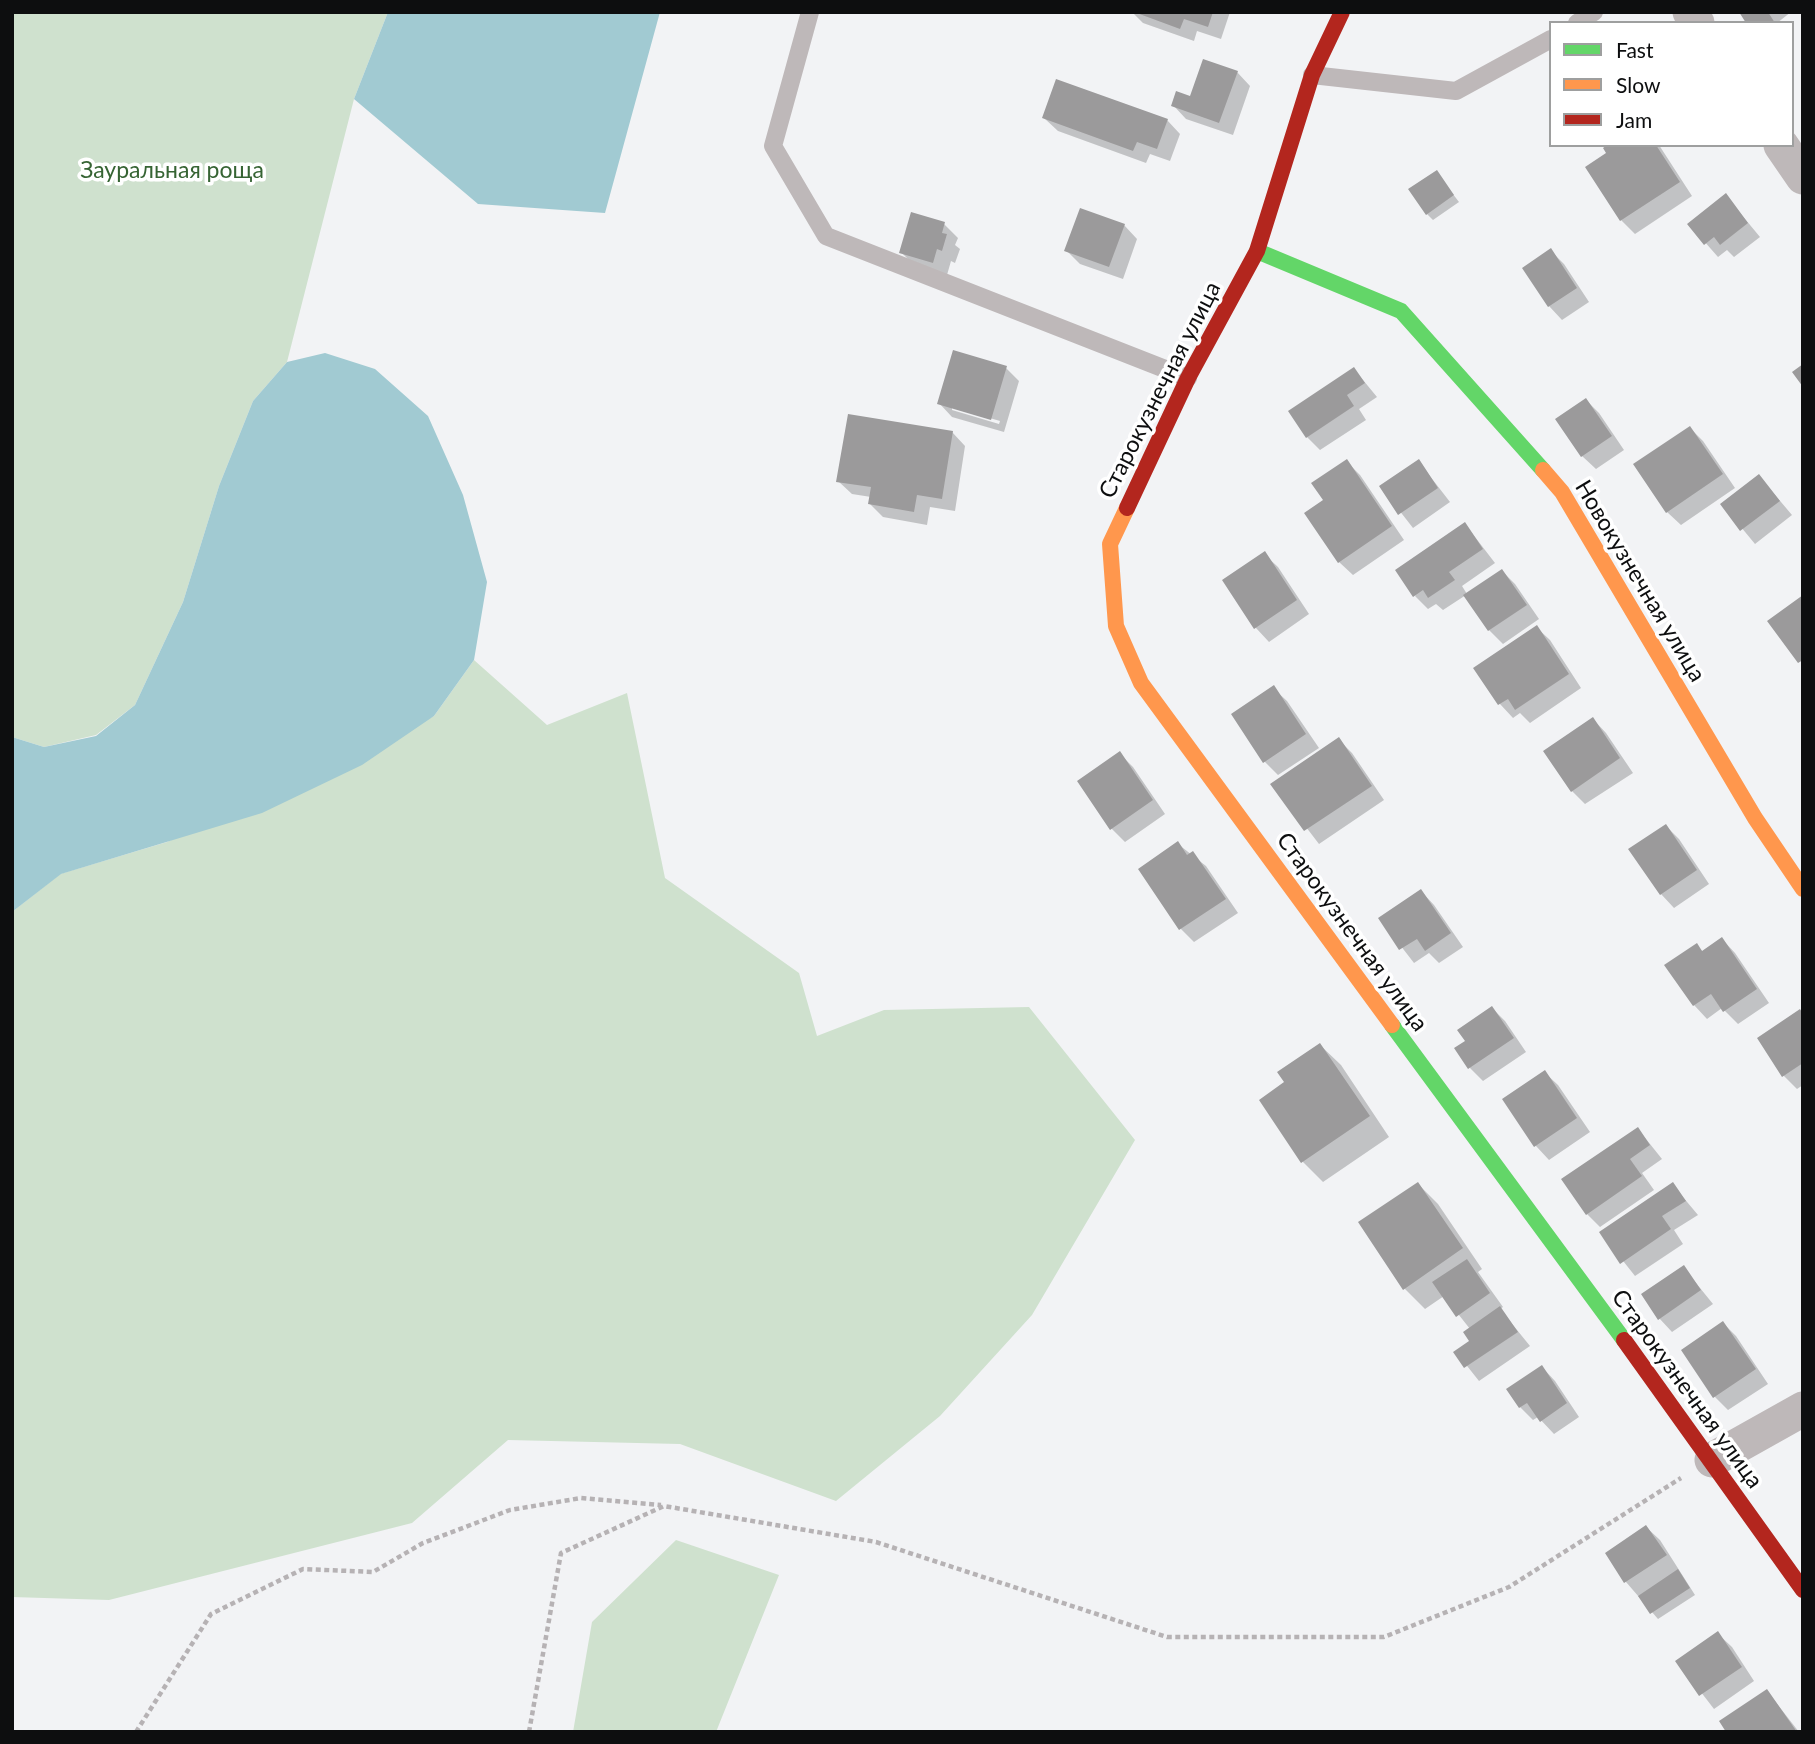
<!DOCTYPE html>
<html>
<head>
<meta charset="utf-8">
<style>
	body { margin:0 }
	#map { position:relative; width:1815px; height:1744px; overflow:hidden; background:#f2f3f5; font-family:Lato,sans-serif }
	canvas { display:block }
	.frame { position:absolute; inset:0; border:14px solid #0d0e0f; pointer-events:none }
	.legend { position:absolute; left:1549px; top:21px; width:245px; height:126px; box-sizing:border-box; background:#fff; border:2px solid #9e9f9f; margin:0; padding:9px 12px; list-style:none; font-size:21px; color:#0d0e0f }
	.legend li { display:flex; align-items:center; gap:14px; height:35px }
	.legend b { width:35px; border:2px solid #9e9f9f }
</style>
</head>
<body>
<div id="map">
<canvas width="1815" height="1744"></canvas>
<div class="frame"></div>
<ul class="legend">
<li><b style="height:9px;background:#63d668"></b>Fast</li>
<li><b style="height:9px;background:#ff974d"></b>Slow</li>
<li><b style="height:9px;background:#b3261e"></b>Jam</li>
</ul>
</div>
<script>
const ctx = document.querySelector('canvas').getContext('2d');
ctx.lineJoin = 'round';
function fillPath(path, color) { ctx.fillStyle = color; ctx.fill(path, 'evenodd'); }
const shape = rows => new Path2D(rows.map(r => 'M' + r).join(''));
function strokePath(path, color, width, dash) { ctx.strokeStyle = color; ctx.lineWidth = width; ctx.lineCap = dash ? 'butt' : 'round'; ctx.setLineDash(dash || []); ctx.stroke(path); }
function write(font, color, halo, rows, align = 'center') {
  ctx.font = font + ' Lato,sans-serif'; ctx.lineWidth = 7; ctx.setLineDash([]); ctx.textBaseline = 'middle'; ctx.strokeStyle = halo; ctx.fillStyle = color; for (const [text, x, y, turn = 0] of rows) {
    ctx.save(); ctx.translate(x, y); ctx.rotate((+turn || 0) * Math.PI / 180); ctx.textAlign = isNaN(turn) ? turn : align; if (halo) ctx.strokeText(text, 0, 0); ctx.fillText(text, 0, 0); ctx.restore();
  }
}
const green = shape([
	[12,12,388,12,354,99,287,362,253,401,219,486,183,602,135,705,96,735,44,747,12,737],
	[474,660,547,725,627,693,665,878,799,973,817,1036,884,1010,1029,1007,1135,1140,1032,1315,940,1416,836,1501,680,1444,508,1440,412,1523,109,1600,12,1597,12,912,60,874,167,842,434,716],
	[676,1540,779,1575,716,1732,573,1732,592,1622]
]);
const water = shape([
	[388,12,660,12,605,213,478,204,354,99],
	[325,353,375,369,428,416,463,495,487,582,474,660,434,716,362,765,262,813,61,874,12,912,12,737,44,747,96,736,135,705,183,602,219,486,253,401,287,362]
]);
const shadow = shape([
	[1132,12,1230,12,1221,39,1197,31,1194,41,1143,23],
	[1741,12,1791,12,1777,23,1749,23],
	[1237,72,1250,86,1233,135,1186,119,1173,105],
	[1044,118,1167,120,1180,134,1170,161,1150,154,1146,163,1058,131],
	[1610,145,1659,145,1692,196,1635,234,1621,220,1587,167,1608,153],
	[1436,172,1459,202,1433,220,1427,214],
	[1726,196,1760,237,1734,257,1727,250,1718,257,1689,224],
	[944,224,958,238,955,245,960,249,955,263,951,261,947,275,915,266,901,252],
	[1124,225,1137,239,1123,279,1080,264,1066,250],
	[1551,251,1564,264,1589,302,1562,320,1549,306],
	[1006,368,1019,381,1004,432,952,417,939,403],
	[952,407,1000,421,999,424,952,410],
	[1354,369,1377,397,1359,409,1366,420,1320,450,1307,437],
	[1586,400,1599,413,1624,450,1596,469,1582,456],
	[1690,428,1703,441,1735,488,1681,525,1667,512],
	[952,432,965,446,955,511,930,507,927,525,883,517,870,504,871,497,852,494,838,481],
	[1347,462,1360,475,1404,540,1353,575,1339,562,1325,501],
	[1419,462,1450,502,1413,528,1381,487],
	[1759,476,1792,515,1755,544,1722,504],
	[1465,524,1495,563,1462,586,1467,594,1502,571,1515,584,1539,619,1503,644,1489,630,1466,595,1443,610,1436,604,1428,609,1415,596],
	[1264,554,1278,567,1309,614,1269,642,1256,628,1224,581],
	[1536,627,1550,640,1581,688,1530,723,1520,713,1513,718,1500,704,1475,668],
	[1273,688,1287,701,1319,748,1278,775,1265,762,1233,715],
	[1593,719,1606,733,1633,773,1585,804,1572,791],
	[1339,740,1352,753,1384,800,1319,844,1273,784],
	[1120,754,1133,767,1165,814,1125,842,1111,828],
	[1666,826,1679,839,1709,884,1674,908,1661,894],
	[1178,844,1206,866,1238,913,1194,942,1181,929,1140,869],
	[1421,891,1434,905,1463,947,1439,963,1429,953,1414,963,1380,919],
	[1722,939,1735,953,1769,1003,1738,1024,1722,1008,1707,1019,1694,1005,1696,945,1703,952],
	[1492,1008,1505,1021,1526,1052,1483,1081,1470,1068,1467,1042],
	[1803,1015,1803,1085,1797,1089,1783,1075],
	[1320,1045,1341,1065,1389,1137,1323,1182,1303,1162,1287,1083],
	[1544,1072,1558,1085,1590,1132,1549,1160,1536,1146,1504,1099],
	[1638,1129,1662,1159,1642,1173,1654,1190,1600,1227,1587,1214],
	[1418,1184,1438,1204,1482,1269,1478,1272,1503,1307,1500,1309,1530,1346,1479,1381,1456,1352,1472,1341,1470,1329,1444,1296,1425,1309,1404,1288],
	[1672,1184,1698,1215,1674,1230,1683,1244,1635,1276,1601,1233],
	[1683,1267,1713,1304,1672,1332,1659,1318],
	[1723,1323,1736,1336,1768,1384,1728,1410,1715,1397,1683,1350],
	[1542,1367,1555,1381,1579,1417,1554,1434,1538,1417,1533,1420,1520,1407],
	[1646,1527,1660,1540,1695,1595,1658,1619,1626,1582,1607,1554],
	[1718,1634,1732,1647,1754,1681,1714,1709,1677,1661],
	[1767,1691,1799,1732,1728,1732]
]);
const building = shape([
	[1134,12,1213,12,1208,27,1184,19,1180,29],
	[1739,12,1768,12,1775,23,1746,23],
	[1203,59,1238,71,1219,123,1171,106,1176,91,1190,96],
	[1056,79,1168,119,1157,149,1137,142,1133,151,1042,118],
	[1607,145,1656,145,1680,182,1620,221,1585,167,1606,153,1603,148],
	[1437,170,1454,195,1426,215,1408,189],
	[1726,193,1748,223,1720,245,1714,237,1704,245,1687,224],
	[1080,208,1125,224,1109,267,1064,251],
	[911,212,945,222,942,233,947,234,942,251,937,249,933,263,899,253],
	[1551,248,1577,288,1548,307,1522,268],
	[953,350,1007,366,991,420,937,404],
	[1803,364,1803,387,1792,372],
	[1354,367,1365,383,1347,395,1354,406,1306,438,1288,411],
	[1586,398,1612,436,1581,457,1555,419],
	[848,414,953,431,942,499,917,495,914,512,868,504,871,487,836,482],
	[1690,426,1723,474,1666,513,1633,464],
	[1347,459,1392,526,1338,563,1304,513,1323,500,1311,483],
	[1419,459,1438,488,1398,515,1379,486],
	[1759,474,1780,501,1740,531,1720,504],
	[1465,522,1483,549,1449,572,1455,580,1428,598,1423,590,1413,597,1395,570],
	[1265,551,1297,600,1254,629,1222,580],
	[1502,569,1527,605,1488,631,1463,595],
	[1803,595,1803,660,1798,663,1767,621],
	[1537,625,1569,674,1515,710,1508,699,1498,705,1473,668],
	[1274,685,1306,734,1263,763,1231,714],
	[1593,717,1620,758,1571,792,1543,751],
	[1339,737,1372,786,1304,831,1270,784],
	[1120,751,1153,800,1110,830,1077,781],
	[1666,824,1697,870,1660,895,1628,849],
	[1178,841,1187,855,1193,851,1226,899,1179,930,1138,869],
	[1421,889,1451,933,1425,951,1417,939,1399,950,1378,918],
	[1722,937,1757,989,1723,1012,1711,994,1693,1006,1664,965,1697,943,1702,951],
	[1492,1006,1514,1038,1468,1069,1454,1048,1465,1041,1457,1030],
	[1800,1009,1803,1014,1803,1063,1782,1077,1757,1038],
	[1320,1043,1370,1116,1301,1163,1259,1100,1284,1082,1277,1072],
	[1545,1070,1577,1118,1534,1147,1502,1099],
	[1638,1127,1650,1145,1630,1159,1642,1176,1586,1215,1561,1179],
	[1418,1182,1463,1248,1403,1290,1358,1222],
	[1673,1182,1686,1201,1662,1216,1671,1229,1620,1264,1599,1232],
	[1467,1259,1490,1293,1456,1317,1432,1282],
	[1684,1265,1701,1290,1658,1320,1641,1294],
	[1500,1306,1518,1332,1464,1368,1453,1352,1469,1341,1463,1332],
	[1723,1321,1756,1369,1713,1398,1681,1350],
	[1542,1365,1567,1403,1540,1422,1527,1403,1519,1408,1506,1389],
	[1646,1525,1667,1555,1624,1583,1605,1553],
	[1678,1569,1690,1588,1650,1614,1638,1596],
	[1718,1631,1742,1667,1699,1696,1675,1661],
	[1767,1689,1797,1732,1726,1732,1719,1721]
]);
const path = shape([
	[136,1732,211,1614,303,1569,373,1572,423,1543,510,1510,581,1498,661,1505],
	[529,1732,561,1553,664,1506,876,1542,1167,1637,1384,1637,1509,1587,1681,1478]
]);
const lane = shape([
	[810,12,773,146,826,236,1188,378],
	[1577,23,1594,12],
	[1312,75,1456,91,1551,39]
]);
const street = shape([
	[1690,12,1697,23],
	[1781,145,1803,177],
	[1712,1460,1803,1409]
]);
const fast = shape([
	[1257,251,1401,311,1543,470],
	[1392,1025,1624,1340]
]);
const slow = shape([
	[1543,470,1562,492,1755,818,1803,889],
	[1127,508,1110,544,1116,626,1141,683,1392,1025]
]);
const jam = shape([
	[1127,508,1188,378,1257,251,1312,75,1342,12],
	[1624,1340,1803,1590]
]);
const parkNames = [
	["Зауральная роща",172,171]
];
const streetNames = [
	["Старокузнечная улица",1160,390,-63],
	["Новокузнечная улица",1640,581,59],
	["Старокузнечная улица",1352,932,54],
	["Старокузнечная улица",1687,1389,54]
];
fillPath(green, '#cfe1ce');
fillPath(water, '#a1cad2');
fillPath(shadow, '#0003');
fillPath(building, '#9b9a9b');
strokePath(path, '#b6b2b4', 4.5, [5, 3.5]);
strokePath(lane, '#beb8b9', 18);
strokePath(street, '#beb8b9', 35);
strokePath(fast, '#63d668', 16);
strokePath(slow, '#ff974d', 16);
strokePath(jam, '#b3261e', 16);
write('23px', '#366433', '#fff', parkNames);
write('23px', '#0d0e0f', '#fff', streetNames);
</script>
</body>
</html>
